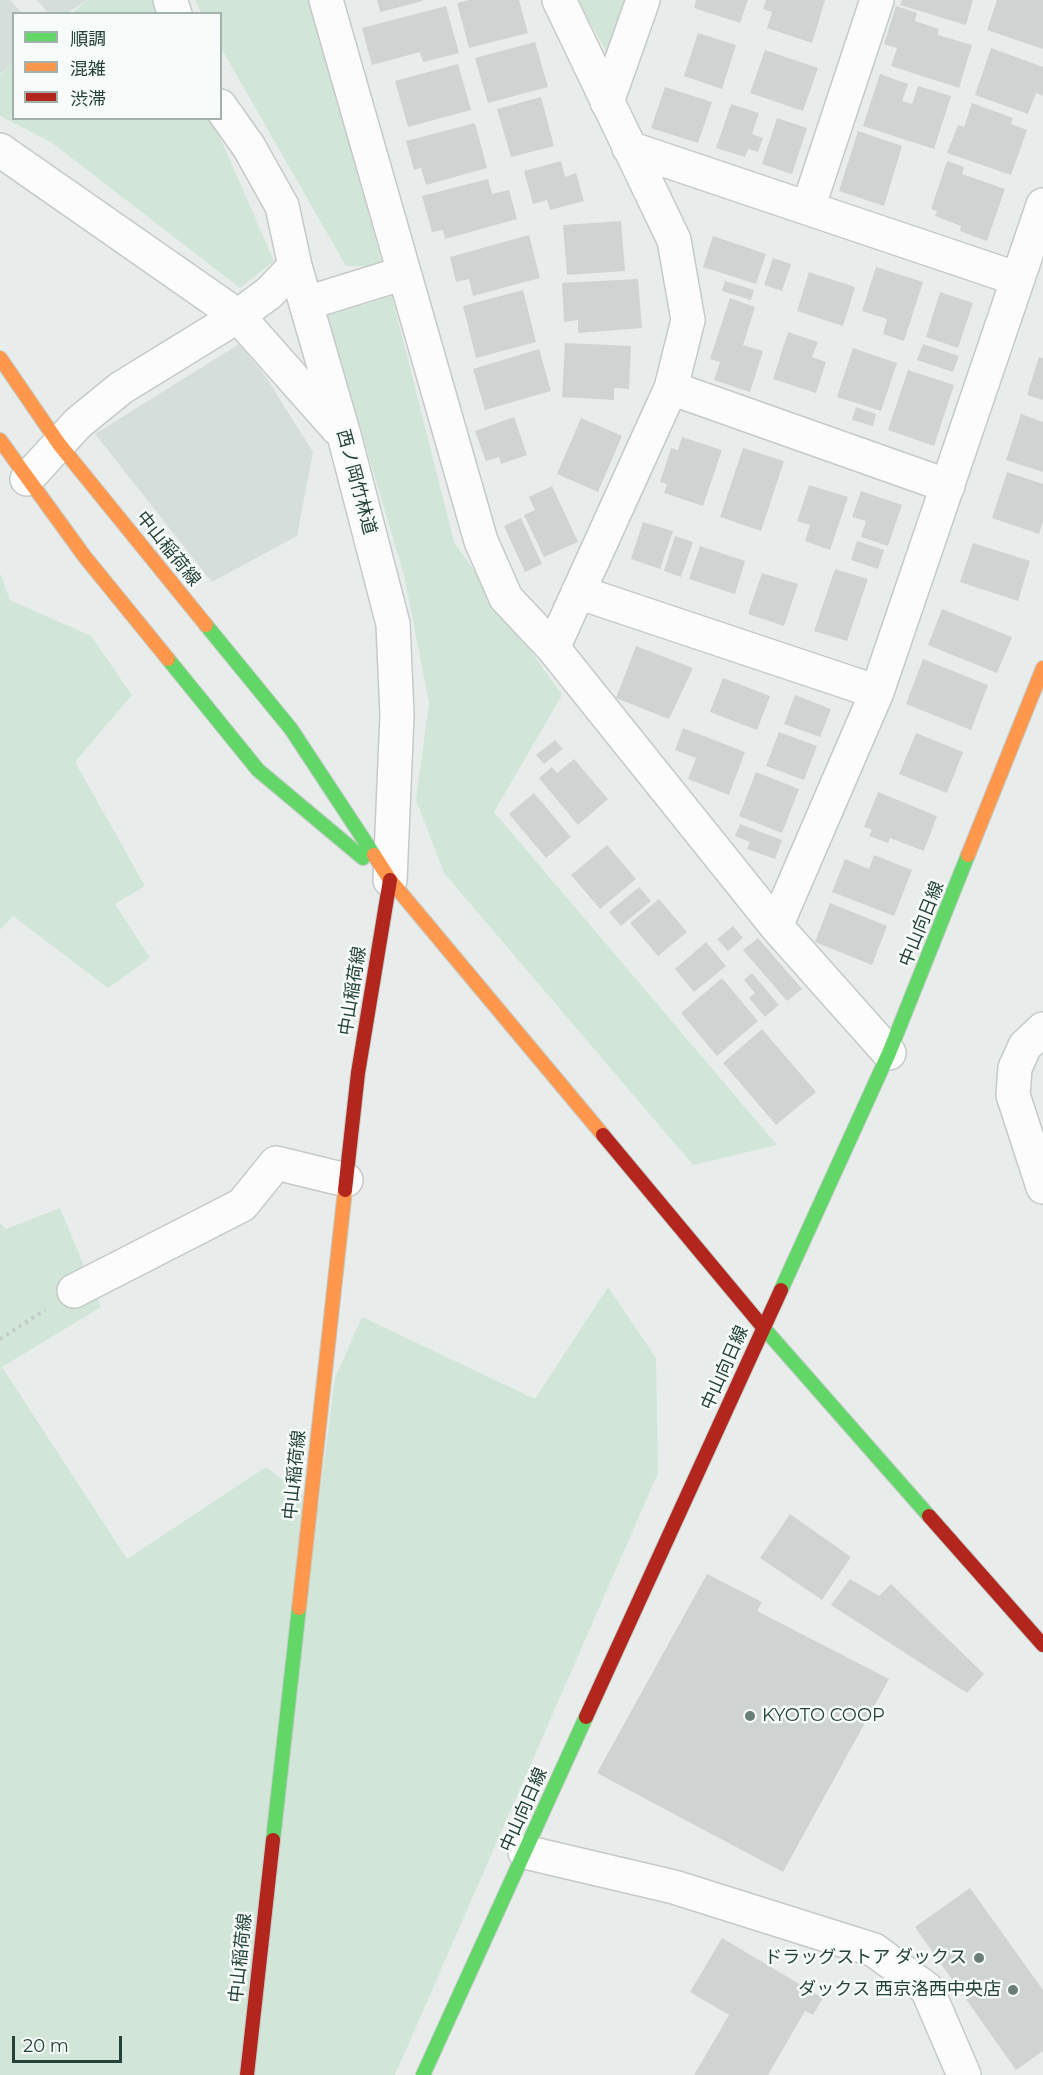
<!DOCTYPE html>
<html>
<head>
<meta charset="utf-8">
<style>
	body { margin:0 }
	#map { position:relative; width:1043px; height:2075px; overflow:hidden; background:#e8edeb; font-family:Montserrat,"Noto Sans JP",sans-serif }
	canvas { display:block }
	.legend { position:absolute; left:12px; top:12px; width:210px; height:108px; box-sizing:border-box; background:#f7fbf9; border:2px solid #a3b1ad; margin:0; padding:8px 10px; list-style:none; font-size:18px; color:#24423a }
	.legend li { display:flex; align-items:center; gap:12px; height:30px }
	.legend b { width:30px; border:2px solid #a3b1ad }
	.scale { position:absolute; left:12px; top:2036px; width:110px; height:27px; box-sizing:border-box; border:3px solid #24423a; border-top:0; padding-left:8px; font-size:18px; line-height:21px; white-space:nowrap; color:#24423a; -webkit-text-stroke:4px #f7fbf9; paint-order:stroke }
</style>
</head>
<body>
<div id="map">
<canvas width="1043" height="2075"></canvas>
<ul class="legend">
<li><b style="height:8px;background:#63d668"></b>順調</li>
<li><b style="height:8px;background:#ff974d"></b>混雑</li>
<li><b style="height:8px;background:#b3261e"></b>渋滞</li>
</ul>
<div class="scale">20 m</div>
</div>
<script>
const ctx = document.querySelector('canvas').getContext('2d');
ctx.lineJoin = 'round';
function fillPath(path, color) { ctx.fillStyle = color; ctx.fill(path, 'evenodd'); }
const shape = rows => new Path2D(rows.map(r => 'M' + r).join(''));
function strokePath(path, color, width, dash) { ctx.strokeStyle = color; ctx.lineWidth = width; ctx.lineCap = dash ? 'butt' : 'round'; ctx.setLineDash(dash || []); ctx.stroke(path); }
function write(font, color, halo, rows, align = 'center') {
  ctx.font = font + ' Montserrat,"Noto Sans JP",sans-serif'; ctx.lineWidth = 5; ctx.setLineDash([]); ctx.textBaseline = 'middle'; ctx.strokeStyle = halo; ctx.fillStyle = color; for (const [text, x, y, turn = 0] of rows) {
    ctx.save(); ctx.translate(x, y); ctx.rotate((+turn || 0) * Math.PI / 180); ctx.textAlign = isNaN(turn) ? turn : align; if (halo) ctx.strokeText(text, 0, 0); ctx.fillText(text, 0, 0); ctx.restore();
  }
}
const built = shape([
	[0,0,10,0,22,13,14,14,13,63,0,74],
	[37,0,87,0,66,14,48,13],
	[239,344,266,377,313,452,297,536,212,582,95,434]
]);
const green = shape([
	[87,0,166,0,171,14,71,14],
	[195,0,309,0,383,266,346,266,221,48,220,14,201,13],
	[578,0,627,0,609,57],
	[13,63,14,118,212,119,274,261,240,288,51,142,0,116,0,75],
	[392,296,454,542,562,695,494,812,777,1145,693,1165,444,873,416,800,429,703,404,575,327,316],
	[0,573,10,600,91,636,132,695,75,762,145,886,115,904,150,958,108,988,13,916,0,930],
	[60,1208,101,1307,2,1367,127,1559,266,1467,318,1507,335,1378,362,1317,535,1399,608,1287,656,1358,658,1473,395,2075,0,2075,0,1223,6,1229]
]);
const building = shape([
	[377,0,423,0,423,1,380,12],
	[469,0,519,0,528,33,469,48,457,3],
	[696,0,748,0,740,23,694,8],
	[766,0,825,0,812,43,767,28,772,12,763,9],
	[902,0,973,0,966,25,900,5],
	[997,0,1043,0,1043,49,987,30],
	[446,6,459,53,423,62,420,52,372,65,362,28],
	[896,6,917,13,915,21,939,29,938,35,972,45,959,88,891,66,897,48,884,44],
	[698,33,736,45,722,89,684,76],
	[535,42,548,87,488,103,475,58],
	[991,48,1043,67,1043,96,1036,93,1028,114,975,95],
	[765,50,818,68,803,111,750,93],
	[458,64,471,110,408,127,395,81],
	[880,74,908,84,902,101,912,104,918,86,951,96,934,149,863,126],
	[665,87,712,102,698,143,651,128],
	[541,97,554,146,511,157,497,109],
	[972,103,1013,118,1011,124,1027,130,1011,175,947,153,958,125,964,127],
	[731,104,759,113,752,134,763,138,758,152,748,149,745,157,716,148],
	[777,118,807,128,792,174,762,164],
	[475,123,487,168,426,185,421,168,414,170,406,141],
	[858,131,902,146,884,206,839,191],
	[561,161,565,177,576,173,584,201,550,210,547,200,533,204,524,171],
	[947,161,964,167,962,174,1005,189,987,241,960,231,961,226,935,216,937,211,931,209],
	[488,179,492,194,509,190,517,219,445,239,443,230,432,232,422,196],
	[621,221,625,271,567,275,563,225],
	[529,235,540,278,473,296,469,279,456,282,450,257],
	[713,236,766,254,756,284,703,267],
	[773,258,791,264,782,291,764,285],
	[876,267,923,282,904,341,883,334,887,319,862,311],
	[809,272,855,287,843,326,797,311],
	[638,279,642,328,578,333,578,320,564,322,562,283],
	[725,281,754,290,751,300,722,291],
	[523,290,536,342,476,358,463,306],
	[940,292,973,303,958,348,926,337],
	[730,298,755,307,743,345,763,351,750,392,714,380,720,362,710,359],
	[788,332,818,342,812,357,826,362,816,393,773,379],
	[565,343,631,346,629,389,614,388,614,400,562,397],
	[923,344,959,356,953,372,917,360],
	[853,348,897,363,881,411,837,397],
	[539,349,551,391,485,410,473,369],
	[1039,357,1043,358,1043,400,1027,395],
	[908,370,954,385,934,446,888,430],
	[856,407,876,414,873,426,852,420],
	[1021,414,1043,422,1043,472,1006,460],
	[514,417,527,455,501,464,499,457,486,461,475,431],
	[581,418,622,436,598,492,557,474],
	[682,437,722,450,703,506,664,493,667,484,660,482,671,448,678,450],
	[743,448,784,461,761,531,720,517],
	[1007,472,1043,484,1043,522,1039,534,992,518],
	[809,485,848,497,830,550,805,541,810,525,797,521],
	[552,486,578,542,544,557,524,515,535,510,529,497],
	[861,491,902,505,888,546,861,537,866,521,852,517],
	[521,518,542,564,525,572,504,526],
	[643,522,673,531,660,569,631,559],
	[675,536,693,542,681,577,664,571],
	[857,541,884,550,878,569,851,560],
	[973,543,1030,561,1018,601,960,582],
	[700,546,745,561,735,594,689,579],
	[835,569,868,579,847,641,814,631],
	[762,573,798,584,784,626,748,614],
	[942,609,1012,637,997,673,928,645],
	[636,646,693,668,669,719,616,698],
	[923,659,988,685,971,730,906,704],
	[723,678,770,696,757,730,710,712],
	[795,695,831,709,820,737,784,724],
	[683,728,745,752,729,795,688,779,696,758,675,750],
	[779,732,817,746,804,780,766,766],
	[916,733,963,752,947,793,899,774],
	[555,740,563,749,544,764,536,755],
	[574,759,608,799,578,825,539,778,552,767,557,773],
	[756,772,799,789,782,833,739,816],
	[878,792,937,816,924,851,890,838,888,843,869,836,872,830,864,827],
	[534,793,571,837,546,858,509,814],
	[740,824,782,840,775,859,747,849,750,842,735,836],
	[607,845,636,879,600,909,571,875],
	[874,855,912,870,894,916,832,892,845,859,869,869],
	[639,887,651,901,621,926,609,912],
	[659,899,687,932,658,956,630,923],
	[830,903,887,926,872,965,815,942],
	[733,926,743,938,728,951,717,939],
	[758,938,802,989,787,1001,743,950],
	[706,942,726,966,694,992,675,969],
	[752,973,779,1005,765,1017,749,998,755,993,744,980],
	[722,978,758,1021,717,1056,681,1013],
	[762,1029,816,1092,776,1125,723,1063],
	[790,1514,851,1557,822,1600,760,1558],
	[707,1574,762,1602,757,1611,889,1679,783,1872,597,1773],
	[850,1579,879,1596,891,1584,984,1674,967,1693,831,1605],
	[970,1888,1043,1990,1043,2051,1016,2070,915,1927],
	[722,1938,823,1998,813,2015,805,2011,768,2075,694,2075,729,2015,690,1992]
]);
const path = shape([
	[0,1339,45,1310]
]);
const street = shape([
	[170,0,175,14],
	[326,0,481,541,506,598,553,648,776,926,889,1053],
	[607,102,643,0],
	[220,106,249,147,282,206,295,266,344,435,393,624,397,715,390,880],
	[629,148,1018,279],
	[0,150,238,316,338,429],
	[808,208,877,0],
	[307,303,404,273],
	[671,388,948,486],
	[27,479,78,423,121,388,238,316,269,293,295,266],
	[578,592,877,692],
	[553,648,671,388,688,320,674,240,559,0],
	[776,926,877,692,1043,205],
	[1043,1029,1025,1046,1015,1068,1013,1095,1043,1187],
	[74,1291,242,1205,276,1163,346,1180],
	[525,1852,674,1887,874,1950,927,1989,964,2075]
]);
const fast = shape([
	[206,625,291,729,374,855],
	[168,659,258,770,363,858],
	[781,1290,889,1053,968,855],
	[762,1326,929,1516],
	[273,1840,299,1608],
	[423,2075,586,1717]
]);
const slow = shape([
	[0,358,59,444,206,625],
	[0,440,85,557,168,659],
	[374,855,390,880,603,1135],
	[968,855,1043,668],
	[299,1608,345,1190]
]);
const jam = shape([
	[603,1135,762,1326],
	[345,1190,358,1073,390,880],
	[929,1516,1043,1645],
	[586,1717,781,1290],
	[247,2075,273,1840]
]);
const markers = [
	[750,1716,6,"#697e78"],
	[979,1958,6,"#697e78"],
	[1013,1990,6,"#697e78"]
];
const streetNames = [
	["西ノ岡竹林道",356,482,75],
	["中山稲荷線",168,549,51],
	["中山向日線",922,924,-68],
	["中山稲荷線",353,991,-81],
	["中山向日線",725,1368,-66],
	["中山稲荷線",295,1475,-84],
	["中山向日線",524,1810,-66],
	["中山稲荷線",241,1958,-84]
];
const poiNames = [
	["KYOTO COOP",762,1716,"left"],
	["ドラッグストア ダックス",967,1958],
	["ダックス 西京洛西中央店",1001,1990]
];
fillPath(built, '#d6dedb');
fillPath(green, '#d1e6d8');
fillPath(building, '#cfd4d2');
strokePath(street, '#c5cac8', 36);
strokePath(fast, '#c3cbc8', 16);
strokePath(slow, '#c3cbc8', 16);
strokePath(jam, '#c3cbc8', 16);
strokePath(path, '#c3ccca', 4, [3, 4.5]);
strokePath(street, '#fcfcfc', 33);
strokePath(fast, '#63d668', 14);
strokePath(slow, '#ff974d', 14);
strokePath(jam, '#b3261e', 14);
for (const [x, y, r, color] of markers) { const dot = new Path2D(); dot.arc(x, y, r, 0, 2 * Math.PI); ctx.fillStyle = color; ctx.fill(dot); strokePath(dot, '#f7fbf9', 2); }
write('18px', '#24423a', '#f7fbf9', streetNames);
write('18px', '#24423a', '#f7fbf9', poiNames, 'right');
</script>
</body>
</html>
